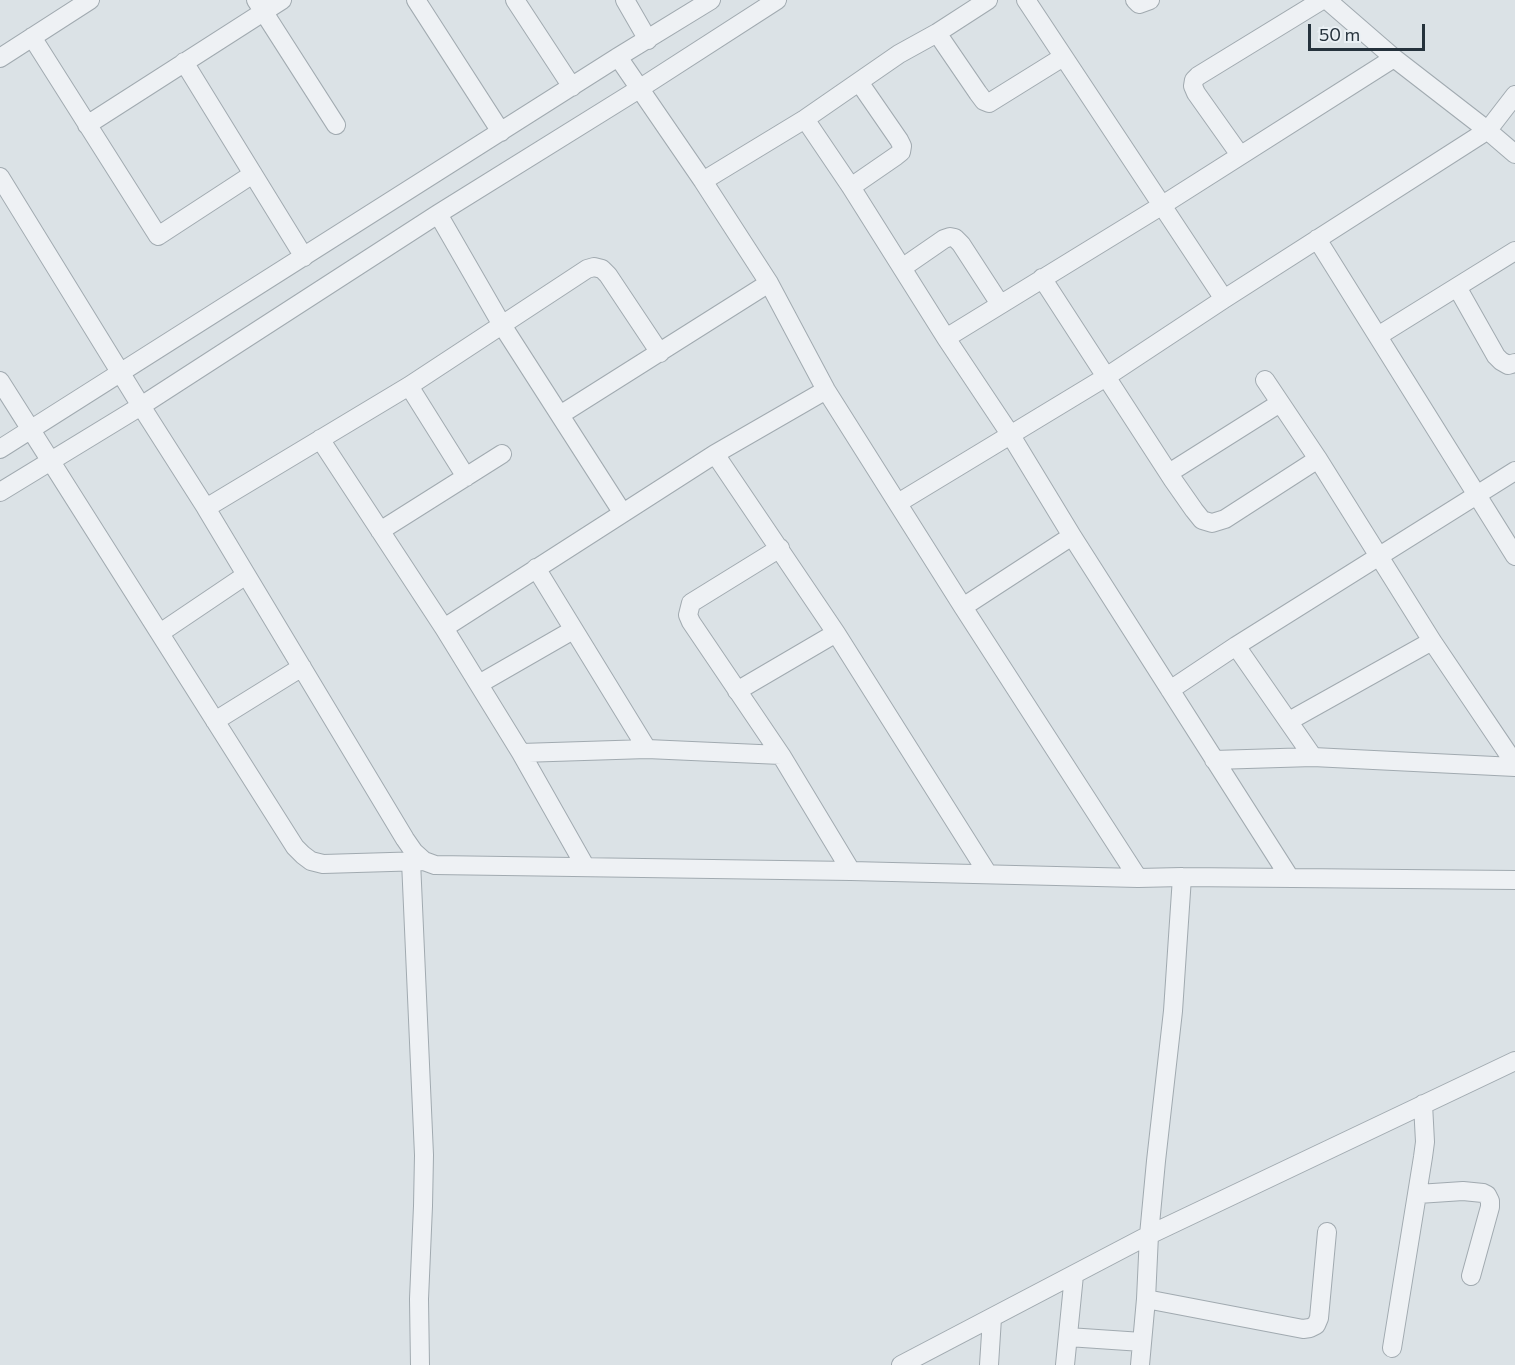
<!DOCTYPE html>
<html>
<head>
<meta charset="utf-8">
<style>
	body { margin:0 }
	#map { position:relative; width:1515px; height:1365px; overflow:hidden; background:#dbe2e6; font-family:Commissioner,sans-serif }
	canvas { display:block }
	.scale { position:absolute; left:1308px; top:24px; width:117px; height:27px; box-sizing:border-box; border:3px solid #25323c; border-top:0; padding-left:8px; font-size:18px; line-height:21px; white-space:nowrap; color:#25323c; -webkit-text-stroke:4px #eaf0f4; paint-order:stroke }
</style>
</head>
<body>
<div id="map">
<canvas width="1515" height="1365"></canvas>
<div class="scale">50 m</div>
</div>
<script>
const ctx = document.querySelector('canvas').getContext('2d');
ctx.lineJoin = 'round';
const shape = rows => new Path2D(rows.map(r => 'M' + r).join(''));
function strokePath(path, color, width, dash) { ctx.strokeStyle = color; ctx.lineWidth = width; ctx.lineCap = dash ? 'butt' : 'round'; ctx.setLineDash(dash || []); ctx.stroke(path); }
const minor = shape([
	[256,0,336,125],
	[416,0,501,132],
	[515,0,572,87],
	[625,0,648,40],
	[1026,0,1224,299],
	[1135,0,1139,4,1150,0],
	[1327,0,1394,58,1487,130,1515,154],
	[937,33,978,93,984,101,989,103,1063,57],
	[32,37,158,236,253,174],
	[618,57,703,181,769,283,826,390,963,607,1138,878],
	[0,58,90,0],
	[184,62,304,257],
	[805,119,851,187,946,338,1010,434,1072,536,1290,878],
	[87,125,282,0],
	[1240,155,1196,93,1193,86,1194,80,1198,76,1322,0],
	[0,177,141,406,206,508,405,839,414,852,424,861,435,865,851,871,1138,878,1182,877,1515,880],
	[703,181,805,119,899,54,937,33,988,0],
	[851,187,896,156,901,152,902,146,899,140,859,82],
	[438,214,502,325,622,512],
	[1317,239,1515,556],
	[902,268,944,239,950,237,955,238,961,244,1000,304],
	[1042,278,1173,480,1194,510,1202,520,1212,523,1225,519,1318,459],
	[1457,287,1496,356,1501,361,1508,365,1515,363],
	[1378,336,1515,251],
	[946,338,1161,206,1394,58],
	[1265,380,1318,459,1432,641,1515,764],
	[0,381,295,847,303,855,311,861,323,864,424,861],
	[409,386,466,477],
	[560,415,769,283],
	[320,439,444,628,521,753,585,866],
	[0,449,618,57,711,0],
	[715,454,836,633,988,874],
	[1169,473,1280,403],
	[0,492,141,406,438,214,639,89,777,0],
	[898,503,1106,377,1224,299,1488,130,1515,95],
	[206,508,409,386,587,269,594,267,602,269,608,275,660,353],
	[380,531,502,454],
	[780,548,691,603,688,615,691,622,781,755,851,871],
	[536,568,647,749],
	[963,607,1072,536],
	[444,628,715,454,826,390],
	[160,633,246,575],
	[1236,646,1313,757],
	[479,684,573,630],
	[1170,690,1236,646,1515,471],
	[737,691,836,633],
	[215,721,302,667],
	[1289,721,1432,641],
	[521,753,647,749,781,755],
	[1214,760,1313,757,1515,767],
	[411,861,424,1155,423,1206,419,1299,420,1365],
	[1418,1194,1463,1191,1483,1193,1487,1195,1490,1201,1490,1207,1471,1276],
	[1146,1299,1303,1329,1310,1328,1316,1325,1319,1318,1327,1232],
	[1068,1337,1142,1342],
	[1392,1348,1423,1157,1425,1142,1423,1104],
	[901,1365,1149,1235,1515,1061],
	[989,1365,992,1318],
	[1065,1365,1074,1275],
	[1140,1365,1146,1299,1149,1235,1156,1161,1173,1011,1182,877]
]);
strokePath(minor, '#a1aab0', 20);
strokePath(minor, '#eef1f4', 18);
</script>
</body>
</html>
